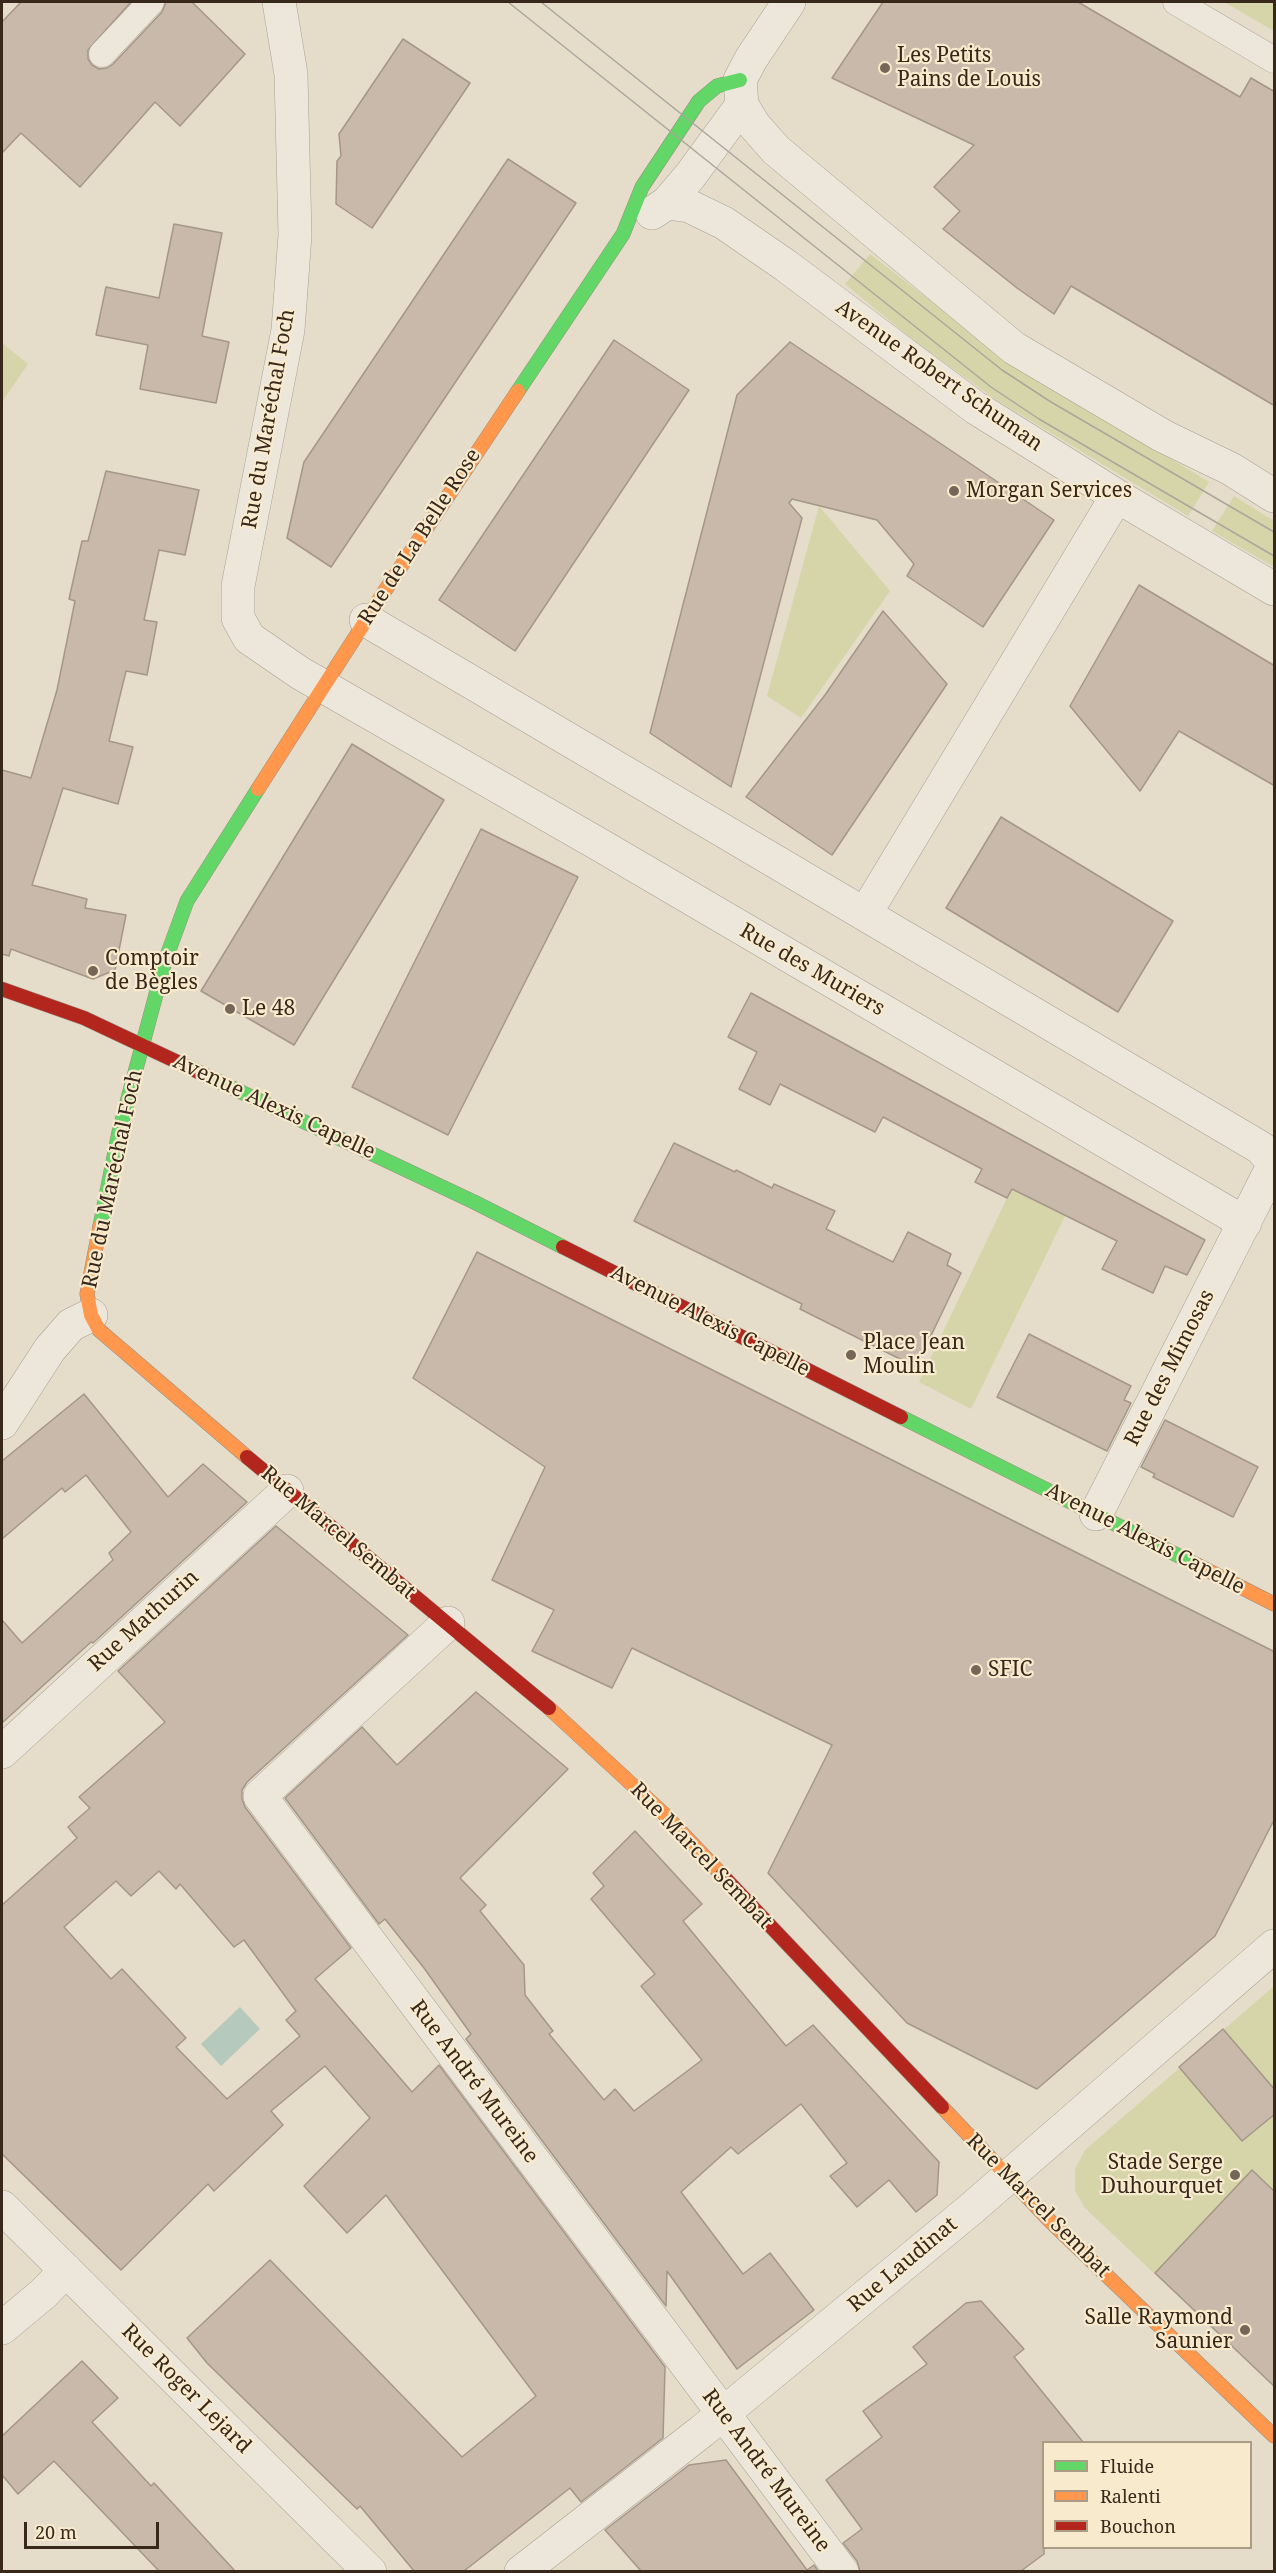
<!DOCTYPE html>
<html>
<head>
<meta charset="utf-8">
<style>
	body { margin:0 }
	#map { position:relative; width:1276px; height:2573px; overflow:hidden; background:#e5dcc9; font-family:"Noto Serif",serif }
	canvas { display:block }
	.frame { position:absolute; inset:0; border:3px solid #38281b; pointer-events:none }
	.legend { position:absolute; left:1042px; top:2441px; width:210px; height:108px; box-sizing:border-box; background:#f8eacd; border:2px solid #ab9c86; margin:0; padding:8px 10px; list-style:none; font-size:18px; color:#38281b }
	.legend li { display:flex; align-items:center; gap:12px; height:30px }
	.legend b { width:30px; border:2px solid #ab9c86 }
	.scale { position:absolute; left:24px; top:2522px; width:135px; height:27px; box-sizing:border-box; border:3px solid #38281b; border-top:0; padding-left:8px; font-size:18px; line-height:21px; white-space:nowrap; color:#38281b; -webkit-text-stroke:4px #f8eacd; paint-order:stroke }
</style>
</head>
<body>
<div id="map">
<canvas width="1276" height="2573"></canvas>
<div class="frame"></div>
<ul class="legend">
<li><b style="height:8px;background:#63d668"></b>Fluide</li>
<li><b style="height:8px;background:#ff974d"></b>Ralenti</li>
<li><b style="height:8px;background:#b3261e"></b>Bouchon</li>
</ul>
<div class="scale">20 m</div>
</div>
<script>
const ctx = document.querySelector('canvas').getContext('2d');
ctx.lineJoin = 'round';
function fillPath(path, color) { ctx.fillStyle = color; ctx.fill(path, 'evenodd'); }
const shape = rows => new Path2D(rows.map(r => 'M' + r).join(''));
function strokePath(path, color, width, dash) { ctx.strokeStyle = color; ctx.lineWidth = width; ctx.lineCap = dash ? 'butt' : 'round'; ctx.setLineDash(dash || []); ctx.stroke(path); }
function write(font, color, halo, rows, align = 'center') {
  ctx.font = font + ' "Noto Serif",serif'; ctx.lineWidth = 4.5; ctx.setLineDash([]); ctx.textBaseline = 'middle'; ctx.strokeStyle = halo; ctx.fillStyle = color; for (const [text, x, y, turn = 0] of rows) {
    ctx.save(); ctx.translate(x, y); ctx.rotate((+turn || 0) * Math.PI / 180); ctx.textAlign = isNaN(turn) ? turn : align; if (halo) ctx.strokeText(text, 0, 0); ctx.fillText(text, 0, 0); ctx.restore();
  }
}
const green = shape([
	[1224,2,1274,2,1274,31],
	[870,254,994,350,1209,482,1188,516,998,401,918,344,845,284],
	[2,343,28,364,2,402],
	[1234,496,1274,521,1274,567,1212,531],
	[819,506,890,591,801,718,767,696],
	[1032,1146,1085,1175,971,1409,919,1382],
	[1274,1986,1274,2387,1085,2208,1075,2191,1075,2169,1085,2150]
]);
const water = shape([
	[240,2007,260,2029,221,2066,201,2044]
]);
const building = shape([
	[21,2,131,2,88,50,88,59,92,65,99,69,107,68,113,64,162,12,166,2,192,2,245,54,180,126,155,102,80,187,21,133,2,153,2,22,21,2],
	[883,2,1078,2,1240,97,1251,78,1275,92,1275,406,1071,286,1054,314,1017,288,943,229,960,211,934,187,974,145,832,78,883,2],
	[403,39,470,83,372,228,336,204,337,161,341,156,339,134,403,39],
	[508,159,576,203,331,567,287,538,304,462,508,159],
	[174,224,222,233,202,336,229,342,216,403,140,389,148,345,96,335,106,287,159,298,174,224],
	[614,340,689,390,515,651,439,600,614,340],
	[790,342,1054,520,983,627,907,576,914,564,877,520,792,499,789,503,802,518,731,787,650,733,737,395,790,342],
	[106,471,199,490,185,555,159,550,144,620,157,622,147,675,126,671,109,741,133,747,118,804,63,788,32,885,87,899,85,908,126,915,115,970,93,979,11,949,9,956,2,954,2,770,31,778,57,690,75,601,69,599,82,541,88,541,106,471],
	[1139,585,1275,666,1275,786,1179,731,1140,791,1070,706,1139,585],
	[883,611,947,684,832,855,746,797,825,695,883,611],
	[352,744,444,800,294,1045,201,991,352,744],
	[1001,817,1173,921,1118,1012,946,908,1001,817],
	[481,829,578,877,448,1135,352,1087,481,829],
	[751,993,1205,1240,1187,1275,1165,1266,1153,1293,1102,1269,1117,1241,1012,1189,1007,1198,975,1182,982,1169,883,1117,875,1132,780,1084,770,1105,739,1089,757,1052,728,1037,751,993],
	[674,1143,735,1172,736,1170,772,1188,774,1184,835,1211,826,1229,893,1262,908,1232,951,1254,947,1265,961,1273,916,1367,800,1309,802,1304,634,1221,674,1143],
	[477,1252,1275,1652,1275,1818,1215,1936,1037,2089,907,2023,768,1873,832,1745,632,1648,612,1688,532,1651,554,1610,492,1580,545,1467,413,1378,477,1252],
	[1029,1334,1131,1386,1124,1400,1131,1403,1107,1451,997,1397,1029,1334],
	[84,1394,168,1497,203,1464,247,1502,93,1643,91,1642,2,1723,2,1620,22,1643,113,1560,109,1553,131,1532,86,1475,65,1492,62,1488,2,1539,2,1461,84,1394],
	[1165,1420,1258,1467,1233,1517,1153,1477,1155,1474,1141,1467,1165,1420],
	[276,1526,408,1635,247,1782,242,1790,242,1799,245,1807,351,1948,315,1979,412,2092,439,2065,665,2367,663,2438,581,2502,570,2488,464,2571,414,2571,360,2506,357,2509,207,2363,187,2338,270,2260,462,2457,536,2396,386,2195,347,2233,304,2186,370,2118,325,2066,271,2111,283,2125,214,2191,208,2184,121,2270,2,2154,2,1905,77,1838,68,1827,90,1808,79,1797,165,1722,118,1671,276,1526],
	[159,1871,176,1889,180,1884,234,1947,244,1940,296,2011,286,2020,300,2036,227,2099,176,2047,186,2038,122,1969,111,1979,64,1927,116,1881,131,1896,159,1871],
	[476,1692,568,1769,460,1878,486,1905,480,1911,524,1965,525,1995,553,2031,549,2034,604,2100,615,2089,634,2111,702,2060,641,1986,655,1974,591,1899,604,1886,593,1873,635,1831,702,1904,683,1921,786,2046,813,2025,939,2162,937,2195,916,2212,889,2180,857,2207,830,2176,847,2163,801,2104,738,2154,731,2147,681,2192,743,2274,770,2253,814,2310,737,2369,667,2271,666,2306,466,2039,471,2034,424,1968,385,1919,379,1924,285,1798,362,1727,397,1765,476,1692],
	[1223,2029,1275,2090,1275,2114,1242,2141,1179,2067,1223,2029],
	[1252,2170,1275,2192,1275,2387,1155,2273,1252,2170],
	[981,2301,1024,2349,1014,2357,1083,2442,1044,2442,1044,2554,1021,2571,860,2571,857,2561,843,2543,862,2529,826,2480,882,2437,863,2411,927,2364,913,2347,966,2303,981,2301],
	[82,2361,118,2398,92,2422,151,2486,154,2483,235,2571,159,2571,54,2461,18,2494,2,2475,2,2436,82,2361],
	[726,2460,807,2570,814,2565,818,2571,641,2571,605,2530,689,2465,726,2460]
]);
const lane = shape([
	[1176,2,1274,60],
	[102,54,151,2]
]);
const street = shape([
	[279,2,291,74,295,235,288,330,238,586,238,618,249,638,300,673,600,845,1245,1223],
	[742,105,754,125,776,150,1014,348,1163,436,1231,469,1274,496],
	[667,203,689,206,724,223,785,265,976,408,1117,496,1274,589],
	[652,213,667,203,690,176,742,105,740,80,751,59,789,2],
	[366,620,1261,1148,1274,1164],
	[865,914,1117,496],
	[2,1423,50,1349,71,1325,91,1315],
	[1096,1514,1274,1164],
	[448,1623,260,1796,842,2572],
	[2,1752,287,1491],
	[2,2207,370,2572],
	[2,2328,44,2293,66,2270],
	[521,2572,702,2431,971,2209,1274,1946]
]);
const fast = shape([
	[518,391,623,234,642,187,699,101,717,86,740,80],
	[205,1075,474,1202,563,1247],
	[100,1226,119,1132,165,961,187,901,258,789],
	[901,1417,1197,1565]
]);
const slow = shape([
	[258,789,388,586,518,391],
	[100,1226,87,1294,91,1315,99,1330,247,1457],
	[1197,1565,1274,1604],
	[549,1708,664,1814,722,1875],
	[942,2107,1051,2222,1274,2436]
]);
const jam = shape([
	[2,989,84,1018,205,1075],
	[563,1247,901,1417],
	[247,1457,549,1708],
	[722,1875,942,2107]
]);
const tram = shape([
	[508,2,991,387,1039,419,1274,556],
	[541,2,1002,370,1051,402,1274,532]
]);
const markers = [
	[885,68,6,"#756758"],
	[954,491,6,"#756758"],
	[93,971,6,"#756758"],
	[230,1009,6,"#756758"],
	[851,1355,6,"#756758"],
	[976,1670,6,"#756758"],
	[1235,2175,6,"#756758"],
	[1245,2330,6,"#756758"]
];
const poiNames = [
	["Les Petits",897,56],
	["Pains de Louis",897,80],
	["Morgan Services",966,491],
	["Comptoir",105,959],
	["de Bègles",105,983],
	["Le 48",242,1009],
	["Place Jean",863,1343],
	["Moulin",863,1367],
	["SFIC",988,1670],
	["Stade Serge",1223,2163,"right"],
	["Duhourquet",1223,2187,"right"],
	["Salle Raymond",1233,2318,"right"],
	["Saunier",1233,2342,"right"]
];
const streetNames = [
	["Avenue Robert Schuman",939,376,35],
	["Rue du Maréchal Foch",269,419,-80],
	["Rue de La Belle Rose",420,537,-57],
	["Rue des Muriers",812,970,30],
	["Avenue Alexis Capelle",274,1107,25],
	["Rue du Maréchal Foch",113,1179,-78],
	["Avenue Alexis Capelle",710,1321,27],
	["Rue des Mimosas",1170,1368,-63],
	["Rue Marcel Sembat",338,1533,40],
	["Avenue Alexis Capelle",1145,1539,27],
	["Rue Mathurin",144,1621,-42],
	["Rue Marcel Sembat",701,1856,46],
	["Rue André Mureine",474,2082,53],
	["Rue Marcel Sembat",1038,2206,45],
	["Rue Laudinat",903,2265,-40],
	["Rue Roger Lejard",186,2389,45],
	["Rue André Mureine",766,2471,53]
];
fillPath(green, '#d6d5aa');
fillPath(water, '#b5c9bc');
fillPath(building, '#c9b9aa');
strokePath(building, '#a59788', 1.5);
strokePath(lane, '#a9a093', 27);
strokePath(street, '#a9a093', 34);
strokePath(fast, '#999083', 15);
strokePath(slow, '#999083', 15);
strokePath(jam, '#999083', 15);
strokePath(lane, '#ece6db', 26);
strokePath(street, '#ece6db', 33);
strokePath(fast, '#63d668', 14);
strokePath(slow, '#ff974d', 14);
strokePath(jam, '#b3261e', 14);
strokePath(tram, '#aba69c', 1.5);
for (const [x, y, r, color] of markers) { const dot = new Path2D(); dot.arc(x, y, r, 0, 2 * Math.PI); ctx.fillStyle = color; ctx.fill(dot); strokePath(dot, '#f8eacd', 2); }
write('21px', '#38281b', '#f8eacd', poiNames, 'left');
write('21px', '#38281b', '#f8eacd', streetNames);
</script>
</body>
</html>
